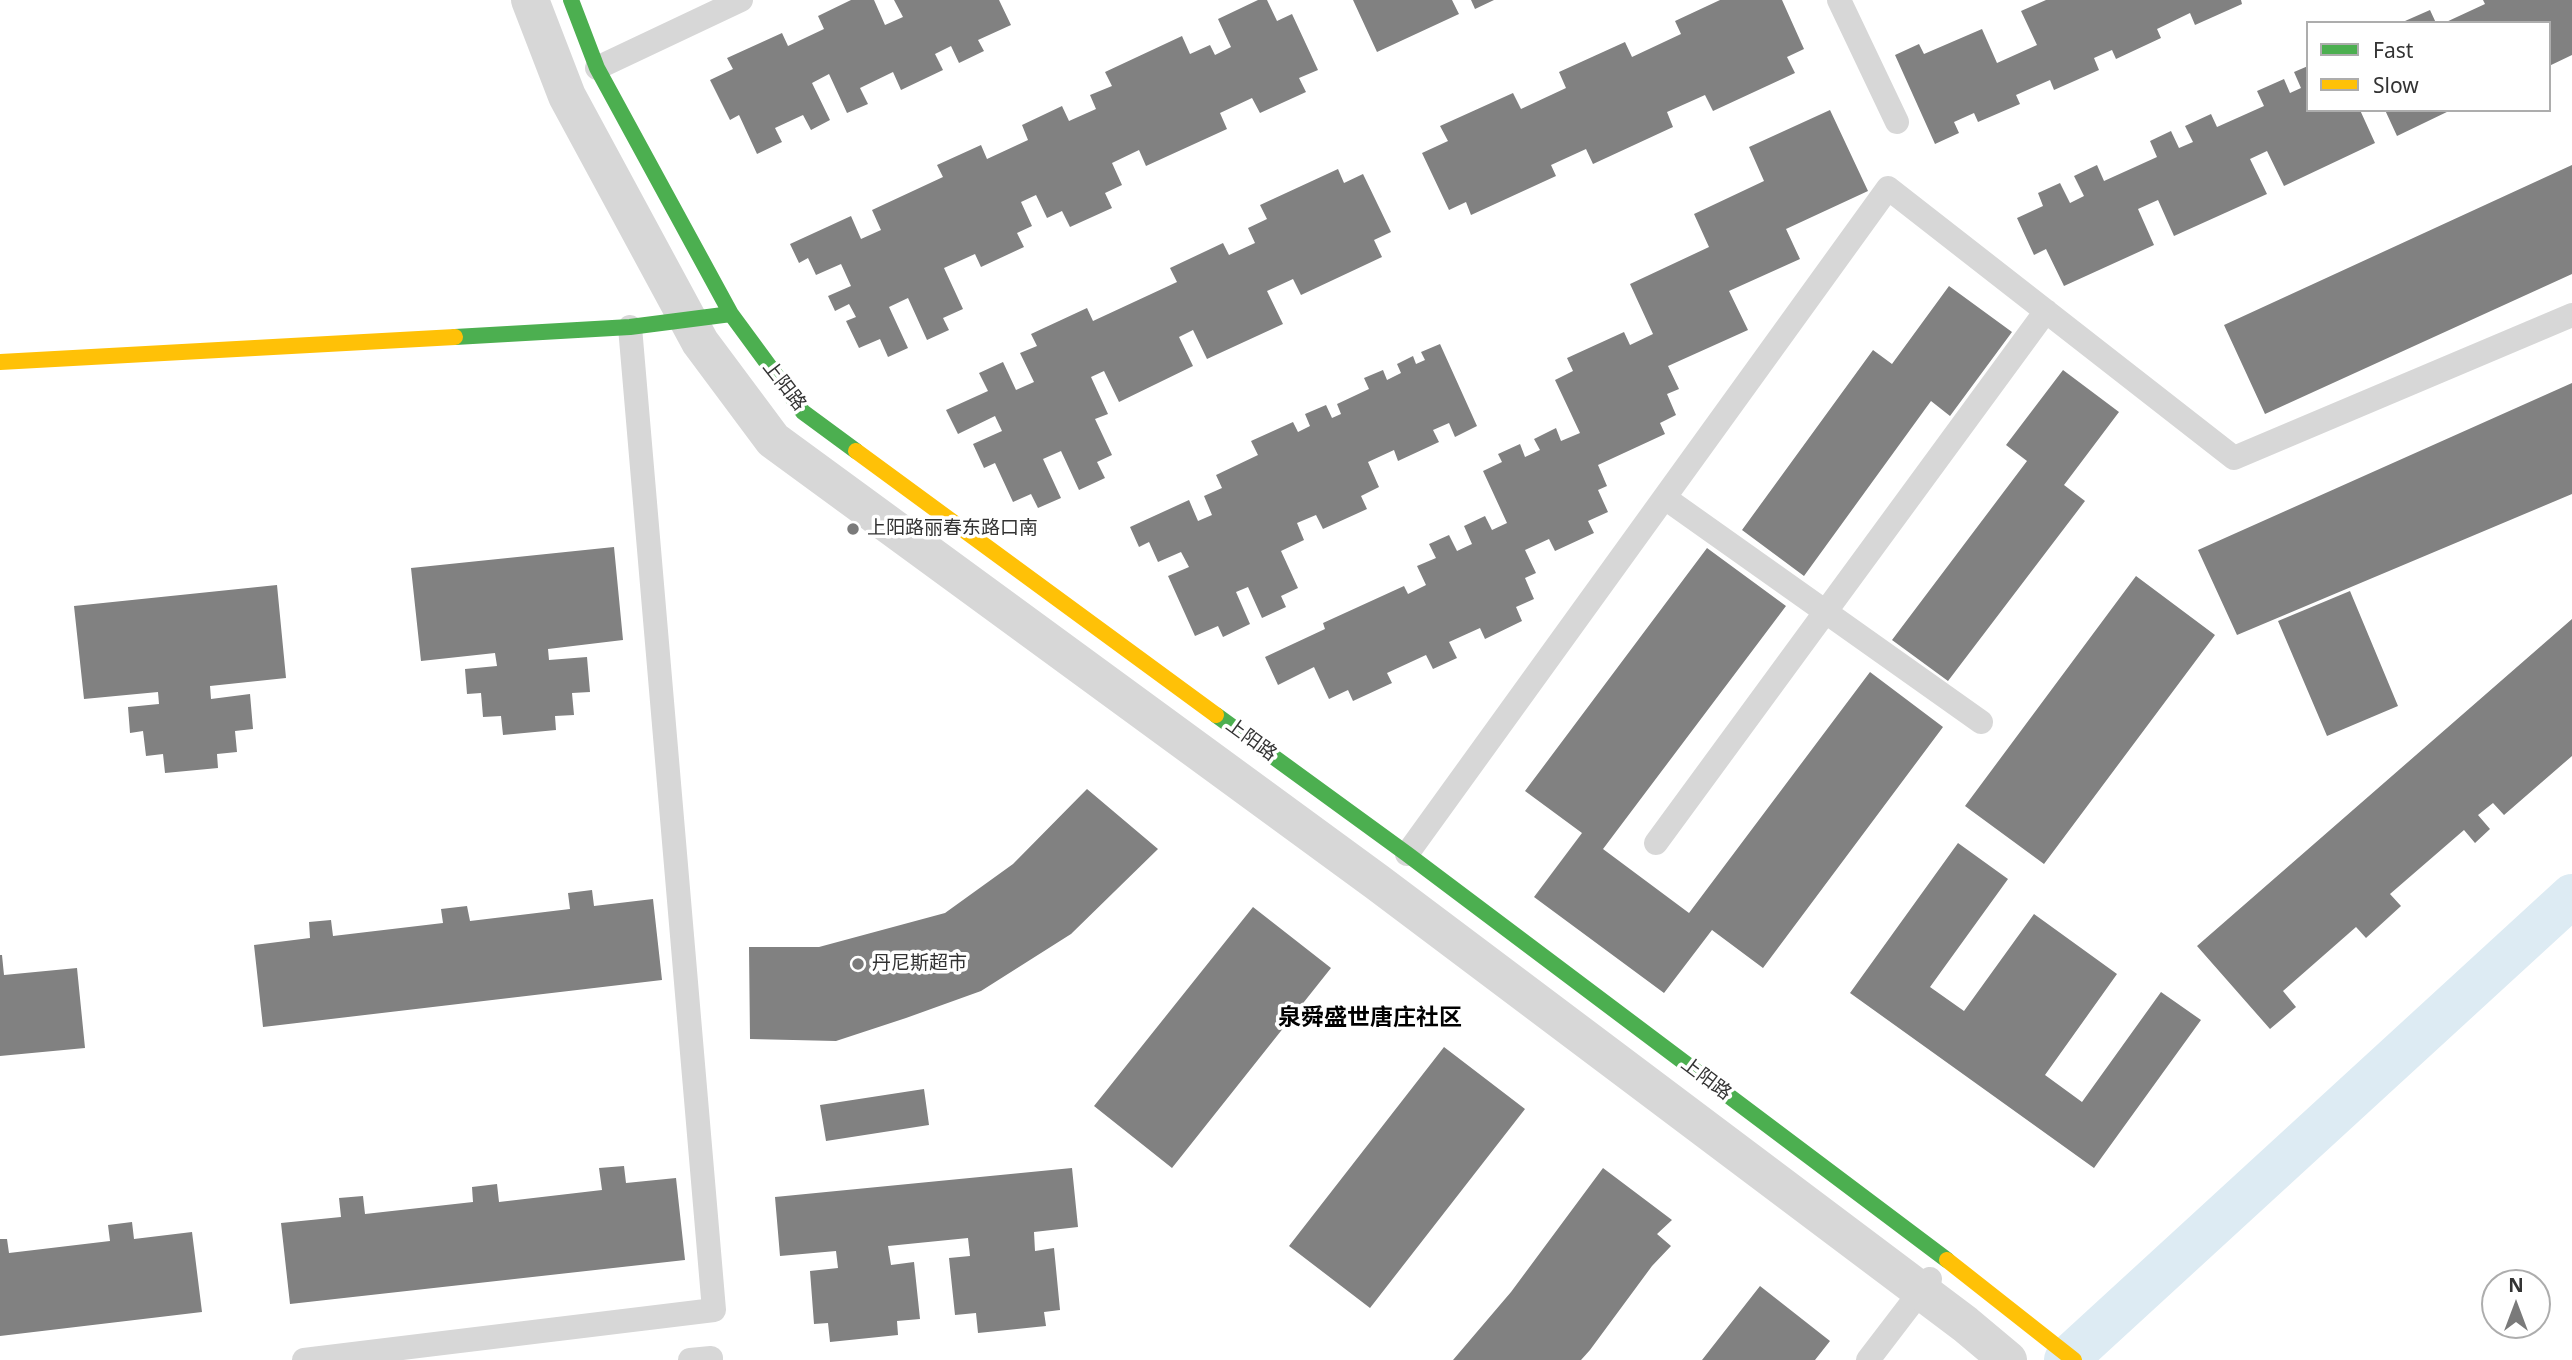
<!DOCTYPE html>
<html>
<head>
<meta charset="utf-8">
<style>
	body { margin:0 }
	#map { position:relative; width:2572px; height:1360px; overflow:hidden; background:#fff; font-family:"Noto Sans",sans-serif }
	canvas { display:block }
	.legend { position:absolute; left:2306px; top:21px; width:245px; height:91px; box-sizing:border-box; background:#fff; border:2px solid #adadad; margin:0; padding:9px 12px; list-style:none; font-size:21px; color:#333 }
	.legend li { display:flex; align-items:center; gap:14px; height:35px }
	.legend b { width:35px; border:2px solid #adadad }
	.north { position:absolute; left:2481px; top:1269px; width:70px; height:70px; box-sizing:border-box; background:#fff; border:2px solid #adadad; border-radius:50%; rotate:0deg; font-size:19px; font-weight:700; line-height:28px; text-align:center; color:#333 }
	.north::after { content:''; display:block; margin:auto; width:24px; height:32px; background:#7a7a7a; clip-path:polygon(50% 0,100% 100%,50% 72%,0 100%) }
</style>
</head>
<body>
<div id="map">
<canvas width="2572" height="1360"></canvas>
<ul class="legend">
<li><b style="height:9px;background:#4caf50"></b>Fast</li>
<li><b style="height:9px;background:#ffc107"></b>Slow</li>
</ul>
<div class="north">N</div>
</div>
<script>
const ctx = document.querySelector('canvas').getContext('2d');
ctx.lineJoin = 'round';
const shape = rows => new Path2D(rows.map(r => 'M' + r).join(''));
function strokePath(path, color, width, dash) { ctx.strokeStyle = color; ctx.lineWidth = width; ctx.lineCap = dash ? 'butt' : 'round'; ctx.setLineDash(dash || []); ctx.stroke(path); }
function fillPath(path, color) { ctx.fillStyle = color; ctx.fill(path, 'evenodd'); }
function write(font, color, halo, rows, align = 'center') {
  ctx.font = font + ' "Noto Sans","Noto Sans SC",sans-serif'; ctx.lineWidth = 7; ctx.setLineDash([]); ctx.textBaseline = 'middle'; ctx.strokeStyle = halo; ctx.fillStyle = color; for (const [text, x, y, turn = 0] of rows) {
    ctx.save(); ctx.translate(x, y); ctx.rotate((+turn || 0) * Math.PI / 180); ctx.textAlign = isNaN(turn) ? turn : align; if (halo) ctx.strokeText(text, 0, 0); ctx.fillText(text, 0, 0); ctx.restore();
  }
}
const canal = shape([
	[2066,1360,2572,896]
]);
const building = shape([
	[851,0,874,0,885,25,903,17,894,0,999,0,1011,25,978,40,984,51,959,63,951,46,935,54,943,70,901,90,893,72,860,88,868,104,847,113,829,74,812,83,830,120,811,130,803,115,775,128,782,142,757,154,739,115,730,120,710,80,733,69,727,58,782,33,788,46,824,29,818,16],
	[1258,0,1267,0,1277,21,1292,14,1318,70,1299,78,1306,92,1260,113,1252,98,1220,113,1227,129,1146,166,1139,150,1112,163,1122,185,1105,193,1112,208,1070,227,1062,211,1047,218,1036,195,1021,202,1032,226,1017,233,1024,247,981,267,975,254,944,268,963,309,943,318,949,330,927,340,908,298,889,307,908,348,888,357,880,339,859,348,846,321,856,317,849,304,835,311,828,296,851,286,841,264,816,275,808,258,799,263,790,244,851,216,861,239,881,230,872,210,943,177,937,165,981,145,987,159,1028,140,1022,125,1062,106,1069,121,1096,109,1090,95,1112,86,1105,72,1182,36,1190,54,1210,45,1215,55,1231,47,1218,19],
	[1353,0,1452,0,1459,14,1377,52],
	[1471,0,1494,0,1475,9],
	[1720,0,1782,0,1804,49,1787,57,1795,73,1713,111,1705,95,1667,112,1673,127,1593,164,1586,149,1551,165,1556,176,1471,215,1466,202,1449,210,1422,153,1448,141,1440,126,1513,93,1521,109,1566,88,1559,72,1625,42,1632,57,1681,34,1675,21],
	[2046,0,2241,0,2242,4,2195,25,2190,13,2157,29,2161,38,2116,59,2112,50,2094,58,2099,70,2054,90,2050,80,2016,95,2020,104,1978,122,1974,113,1954,122,1959,133,1935,144,1895,55,1919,44,1924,54,1982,29,1997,63,2037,45,2021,11],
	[2483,0,2572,0,2572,55,2549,66,2549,23,2444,23,2485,4],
	[2430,10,2436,23,2406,23,2405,21],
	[2308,66,2308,110,2360,110,2375,143,2284,186,2267,151,2250,159,2267,194,2174,236,2158,200,2138,209,2154,245,2064,286,2046,249,2034,255,2017,218,2043,206,2038,193,2060,183,2070,203,2084,196,2074,176,2097,165,2104,181,2157,157,2150,141,2171,131,2179,148,2193,142,2185,126,2211,114,2217,127,2264,106,2257,91,2284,79,2290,93,2301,88,2294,72],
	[1830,110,1868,191,1786,229,1800,259,1729,291,1748,330,1668,366,1679,389,1667,394,1676,415,1660,423,1665,434,1598,465,1607,486,1598,490,1608,512,1588,521,1594,533,1555,551,1549,539,1525,550,1536,573,1525,578,1534,599,1516,607,1522,621,1485,639,1480,628,1449,642,1457,658,1433,669,1426,655,1387,673,1392,683,1353,701,1348,690,1329,699,1314,667,1278,685,1265,657,1325,629,1323,623,1404,586,1408,594,1426,585,1417,566,1436,558,1429,544,1449,535,1457,551,1472,544,1464,526,1485,516,1492,530,1507,523,1483,471,1502,462,1498,454,1520,444,1525,457,1540,450,1534,439,1556,428,1561,441,1580,433,1555,380,1573,371,1567,358,1624,332,1630,345,1653,334,1630,284,1709,247,1694,214,1764,181,1749,147],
	[2385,110,2451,110,2397,136],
	[2572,165,2572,274,2265,414,2224,325],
	[1338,169,1344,183,1363,174,1391,232,1374,240,1382,257,1301,295,1293,279,1267,291,1283,324,1207,359,1193,330,1179,337,1193,366,1119,402,1104,371,1091,377,1108,414,1095,419,1112,455,1097,462,1105,478,1079,490,1061,451,1043,459,1061,498,1038,508,1031,494,1013,502,995,463,984,468,973,444,1002,431,995,416,958,434,946,410,988,391,979,373,1003,362,1016,390,1034,382,1020,353,1037,346,1031,334,1087,308,1093,321,1177,282,1170,268,1223,243,1229,255,1255,243,1248,228,1267,219,1260,205],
	[1949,286,2012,332,1950,416,1931,401,1804,576,1742,530,1873,350,1892,364],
	[1440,344,1477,426,1455,437,1449,423,1433,430,1439,442,1398,461,1394,450,1368,462,1379,487,1361,496,1367,509,1323,529,1316,515,1297,523,1304,540,1281,551,1298,588,1281,596,1286,607,1262,618,1248,587,1236,592,1250,624,1223,637,1218,626,1195,636,1168,576,1189,567,1181,552,1158,562,1149,542,1139,547,1130,527,1189,500,1198,521,1212,515,1204,496,1222,488,1216,475,1258,455,1251,441,1293,422,1298,432,1310,426,1305,414,1326,405,1332,418,1341,414,1337,404,1369,389,1364,378,1383,370,1387,380,1401,373,1397,364,1413,356,1416,364,1425,360,1421,352],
	[2063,370,2119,412,2064,485,2085,501,1948,681,1892,640,2027,461,2006,445],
	[2572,383,2572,494,2237,635,2198,550],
	[614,547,623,640,548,649,549,660,587,657,590,692,572,693,574,715,555,716,556,730,503,735,501,716,483,717,481,693,467,694,465,669,497,666,495,653,421,661,411,568],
	[1707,548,1786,606,1603,849,1689,913,1870,672,1943,727,1763,968,1712,930,1664,993,1534,897,1582,833,1525,791],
	[2136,576,2215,635,2044,864,1965,806],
	[277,585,286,678,210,686,211,699,250,694,253,729,235,731,237,752,217,754,218,768,165,773,163,754,146,756,143,731,130,733,128,707,159,704,158,692,84,699,74,606],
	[2350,591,2398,706,2327,736,2278,621],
	[2572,619,2572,756,2504,815,2493,803,2478,815,2490,829,2475,843,2464,830,2390,894,2401,906,2366,938,2356,927,2283,991,2296,1007,2270,1029,2197,946],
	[1087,789,1158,849,1071,934,981,991,906,1018,836,1041,750,1039,749,947,819,947,945,913,1013,864],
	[1958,843,2008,879,1930,987,1964,1011,2034,914,2117,974,2045,1075,2082,1102,2161,992,2201,1020,2094,1168,1850,993],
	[592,890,594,906,653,899,662,980,263,1027,254,945,310,938,309,922,331,920,333,936,443,923,441,909,467,906,470,921,570,909,568,893],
	[1253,907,1331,968,1172,1168,1094,1106],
	[0,955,2,955,4,975,77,968,85,1048,0,1056],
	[1444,1047,1525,1109,1370,1308,1289,1246],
	[924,1089,929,1125,826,1141,820,1105],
	[624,1166,626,1183,676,1178,685,1260,290,1304,281,1223,341,1217,339,1198,363,1196,365,1214,473,1202,472,1187,497,1184,499,1202,602,1190,599,1168],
	[1072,1168,1078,1227,1034,1232,1035,1251,1054,1248,1060,1310,1044,1312,1046,1326,978,1333,976,1313,955,1315,949,1258,970,1256,968,1238,888,1246,891,1265,914,1262,920,1319,897,1321,898,1335,830,1342,828,1323,814,1324,810,1271,838,1268,836,1251,780,1256,775,1197],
	[1603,1168,1672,1220,1657,1234,1671,1246,1652,1266,1590,1350,1581,1360,1453,1360,1511,1292],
	[132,1222,134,1239,192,1232,202,1312,0,1336,0,1239,7,1239,9,1253,110,1241,108,1225],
	[1760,1286,1830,1341,1815,1360,1702,1360]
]);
const lane = shape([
	[1839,0,1897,122],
	[597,68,741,0],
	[1665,498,1981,722],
	[1656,843,2046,311],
	[1407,854,1888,188,2234,458,2572,315],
	[304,1360,714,1310,630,327],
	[690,1360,711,1358,711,1360],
	[1868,1360,1930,1279]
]);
const street = shape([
	[530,0,567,96,700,342,773,440,1377,882,1965,1324,2008,1360]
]);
const fast = shape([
	[571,0,597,68,731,314,803,412,856,451],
	[455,337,630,327,731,314],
	[1216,715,1407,854,1947,1260]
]);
const slow = shape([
	[0,362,455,337],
	[856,451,1216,715],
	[1947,1260,2074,1360]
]);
const markers = [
	[853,529,7,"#7a7a7a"],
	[858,964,7,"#7a7a7a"]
];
const streetNames = [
	["上阳路",784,386,52],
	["上阳路",1251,740,36],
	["上阳路",1706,1079,37]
];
const poiNames = [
	["上阳路丽春东路口南",867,529],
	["丹尼斯超市",872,964]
];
const quarterNames = [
	["泉舜盛世唐庄社区",1370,1018]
];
strokePath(canal, '#ddebf3', 44);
fillPath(building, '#818181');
strokePath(lane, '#d7d7d7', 24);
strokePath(street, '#d7d7d7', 38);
strokePath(fast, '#4caf50', 16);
strokePath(slow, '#ffc107', 16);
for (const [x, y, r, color] of markers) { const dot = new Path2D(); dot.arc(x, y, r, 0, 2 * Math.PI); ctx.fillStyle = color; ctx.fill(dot); strokePath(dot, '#fff', 2.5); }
write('19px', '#333', '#fff', streetNames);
write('19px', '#333', '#fff', poiNames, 'left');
write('bold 23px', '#000', '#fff', quarterNames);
</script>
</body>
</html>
